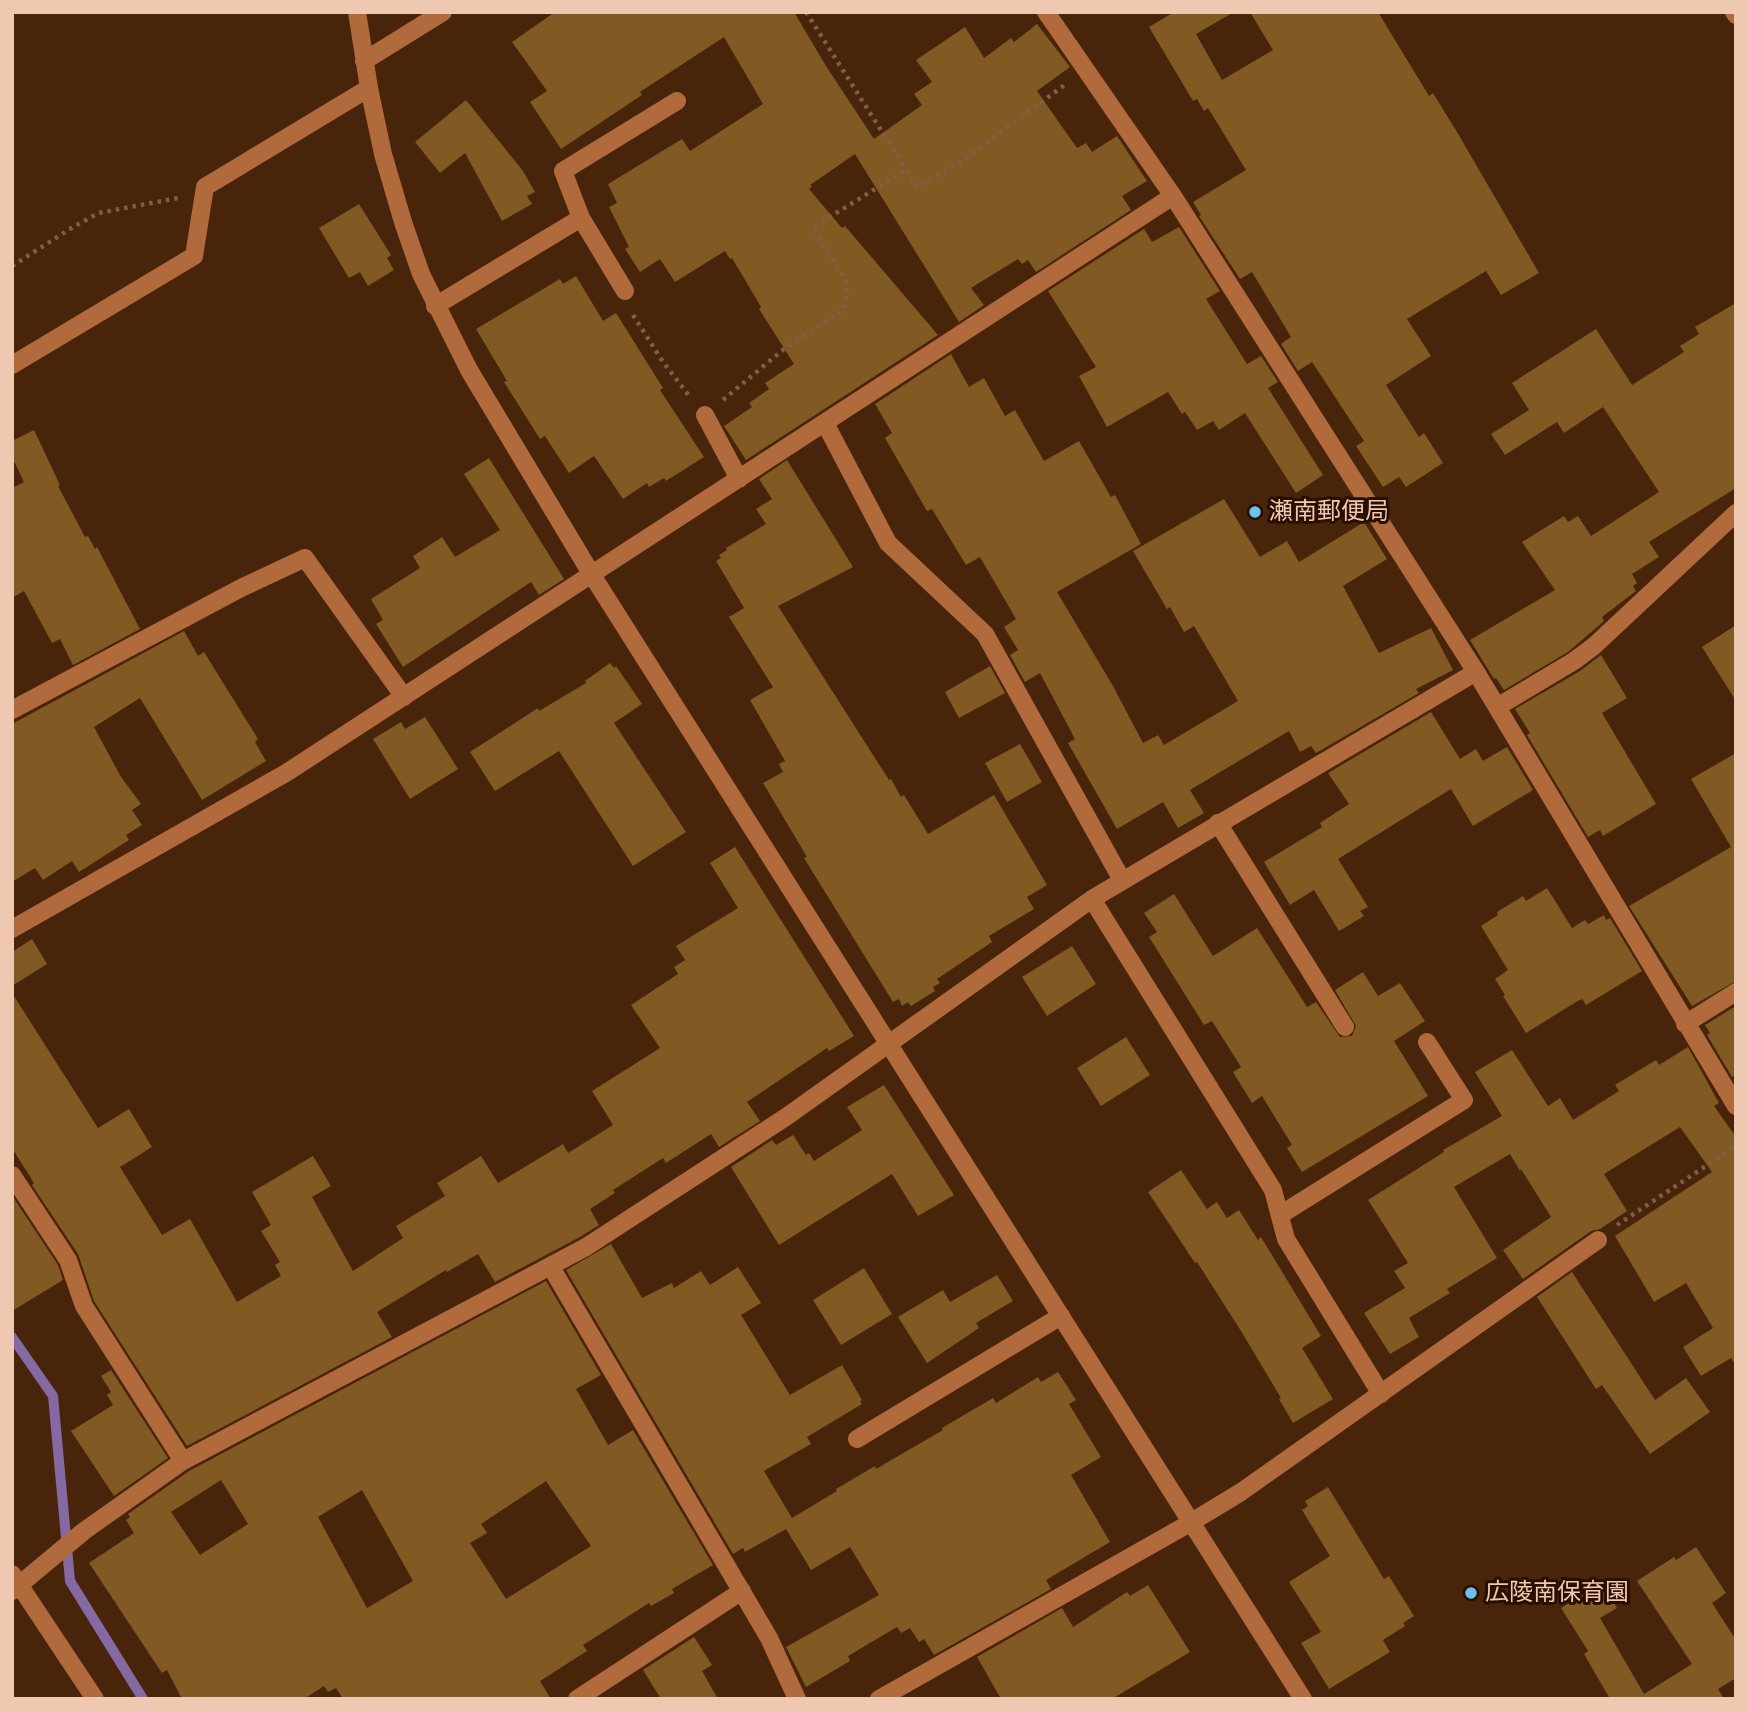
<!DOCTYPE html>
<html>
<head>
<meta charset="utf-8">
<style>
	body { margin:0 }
	#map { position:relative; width:1748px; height:1711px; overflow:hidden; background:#48240b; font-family:"Fira Sans Condensed",sans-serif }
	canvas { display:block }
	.frame { position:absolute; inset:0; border:14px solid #efc8b1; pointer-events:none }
</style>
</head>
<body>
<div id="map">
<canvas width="1748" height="1711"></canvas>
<div class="frame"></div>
</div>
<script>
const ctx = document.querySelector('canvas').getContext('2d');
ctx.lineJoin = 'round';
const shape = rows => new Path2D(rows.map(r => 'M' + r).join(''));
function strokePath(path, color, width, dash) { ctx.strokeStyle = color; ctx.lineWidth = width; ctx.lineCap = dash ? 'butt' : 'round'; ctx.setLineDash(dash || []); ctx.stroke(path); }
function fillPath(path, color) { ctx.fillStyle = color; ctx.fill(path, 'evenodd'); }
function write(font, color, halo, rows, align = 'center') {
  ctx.font = font + ' "Fira Sans Condensed","Noto Sans JP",sans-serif'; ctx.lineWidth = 6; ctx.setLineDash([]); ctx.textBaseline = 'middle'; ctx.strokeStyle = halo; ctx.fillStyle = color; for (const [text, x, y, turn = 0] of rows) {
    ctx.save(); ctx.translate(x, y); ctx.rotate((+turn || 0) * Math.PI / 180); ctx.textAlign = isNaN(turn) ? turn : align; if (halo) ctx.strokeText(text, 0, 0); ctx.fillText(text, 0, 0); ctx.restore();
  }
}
const stream = shape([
	[12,1337,53,1396,70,1581,143,1699]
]);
const building = shape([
	[555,12,794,12,826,66,874,139,922,105,914,94,932,82,916,60,965,27,984,58,1011,38,1014,42,1037,24,1070,67,1037,91,1077,148,1086,143,1092,152,1117,136,1147,181,1122,196,1131,210,1036,272,1028,260,1022,264,1018,259,971,288,984,305,959,322,855,154,810,185,812,187,809,189,842,228,845,226,938,335,746,460,724,426,752,407,749,403,769,389,765,383,794,364,759,309,761,307,732,258,730,259,725,251,675,282,660,259,640,272,625,249,629,247,609,207,617,203,608,184,682,139,690,151,763,104,724,37,640,92,642,95,561,149,530,102,547,91,512,42],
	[1174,12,1234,12,1196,34,1222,80,1273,50,1250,12,1378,12,1429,96,1433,93,1457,132,1539,273,1501,295,1486,271,1407,319,1431,356,1386,385,1419,437,1424,433,1443,463,1406,487,1399,477,1383,487,1356,446,1364,441,1312,362,1298,371,1281,344,1291,337,1252,272,1240,279,1199,216,1201,215,1193,202,1246,170,1208,108,1204,111,1197,99,1193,101,1149,27],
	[466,100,523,171,535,192,527,196,532,204,502,221,465,153,440,173,415,142],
	[359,204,391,255,387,258,394,270,368,286,360,272,349,278,319,228],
	[1179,227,1220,291,1206,299,1247,364,1261,356,1278,382,1268,388,1323,475,1296,493,1245,413,1219,430,1213,421,1197,430,1185,412,1182,414,1168,392,1107,427,1079,376,1096,367,1048,291,1144,229,1152,242],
	[576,276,603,321,616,313,663,388,660,390,704,457,666,481,664,478,649,487,647,483,623,499,594,456,569,473,545,436,540,439,504,382,507,381,476,329,560,279,563,284],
	[1736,303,1736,488,1649,542,1659,557,1632,574,1637,583,1633,586,1636,591,1602,617,1604,621,1568,652,1504,690,1496,678,1494,679,1470,640,1555,590,1522,542,1564,516,1568,522,1578,516,1591,536,1659,492,1603,407,1564,433,1557,422,1505,455,1491,434,1529,410,1512,383,1596,329,1632,385,1684,352,1680,346,1699,334,1695,327],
	[951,354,969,387,984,378,1005,416,1015,410,1044,461,1079,441,1111,497,1115,495,1141,544,1057,592,1113,686,1143,743,1158,735,1164,745,1238,701,1194,626,1184,632,1170,607,1167,609,1133,551,1224,499,1260,557,1287,541,1299,562,1364,522,1387,559,1343,586,1379,653,1431,628,1453,670,1416,689,1419,693,1316,753,1311,746,1300,752,1289,731,1190,790,1204,813,1178,828,1163,802,1117,829,1068,743,1075,739,1040,673,1025,682,1010,655,1018,650,1004,627,1016,619,980,557,966,565,932,509,927,511,885,438,892,433,875,404],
	[34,430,60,485,58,486,85,537,88,536,95,549,97,547,140,629,73,665,60,639,52,643,24,591,12,598,12,488,24,482,12,457,12,441],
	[489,458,564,579,539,595,531,582,403,667,376,624,383,620,371,599,420,568,413,556,442,537,455,557,500,530,464,474],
	[787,460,853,567,778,606,889,780,891,779,901,797,904,795,928,834,994,795,1047,885,1027,897,1034,909,989,936,992,942,937,979,940,983,933,987,935,991,911,1006,908,1002,902,1006,899,999,893,1002,804,858,807,857,763,783,783,772,779,764,785,761,750,700,773,687,729,617,744,608,716,561,721,558,719,555,727,550,726,548,766,524,756,509,772,499,759,479],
	[1736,625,1736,701,1702,647],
	[184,631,198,656,204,652,258,739,255,742,266,761,202,800,140,698,94,727,121,777,141,804,132,810,142,825,126,835,129,840,79,872,72,861,43,880,35,868,12,882,12,724],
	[1601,655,1627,698,1602,713,1656,804,1603,836,1600,830,1588,837,1527,735,1530,733,1515,709,1580,671],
	[610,663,614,668,616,666,642,704,614,723,686,832,633,866,559,751,495,791,470,752,538,708,539,711,586,683,585,681],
	[990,666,1005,693,959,718,945,692],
	[1431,712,1460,759,1476,749,1483,761,1507,747,1533,790,1473,826,1451,789,1338,859,1368,907,1360,911,1364,916,1339,931,1314,890,1290,905,1264,862,1322,827,1320,823,1349,804,1328,773],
	[425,717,458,769,410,799,373,739,401,722,405,729],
	[1020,744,1042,782,1007,802,985,763],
	[1736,753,1736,981,1692,1006,1629,906,1731,847,1691,779],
	[735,847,854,1036,829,1051,827,1048,747,1102,760,1121,719,1147,711,1134,666,1163,663,1158,613,1190,615,1193,590,1209,599,1225,580,1237,495,1282,478,1254,447,1272,446,1270,377,1312,392,1337,187,1446,94,1301,78,1254,32,1185,34,1183,12,1148,12,993,98,1128,129,1109,152,1147,120,1167,162,1235,190,1219,237,1302,281,1276,275,1265,280,1262,261,1231,271,1225,252,1192,313,1156,331,1186,312,1197,353,1271,403,1238,396,1226,445,1196,437,1183,481,1156,498,1183,563,1144,568,1153,613,1125,592,1091,660,1048,631,1005,678,974,674,967,685,960,676,946,738,908,710,863],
	[1547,888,1572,928,1585,920,1588,924,1604,915,1606,920,1610,918,1642,971,1586,1005,1582,999,1576,1002,1526,1033,1503,996,1505,995,1495,979,1508,970,1481,926,1498,915,1497,912,1523,896,1526,901],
	[1174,894,1213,956,1257,928,1307,1007,1316,1002,1340,1037,1352,1036,1356,1026,1335,990,1363,972,1378,996,1400,983,1425,1021,1394,1041,1428,1096,1302,1172,1287,1148,1292,1145,1262,1096,1252,1103,1233,1072,1241,1067,1212,1021,1204,1025,1149,937,1157,932,1144,913],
	[32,939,47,964,12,986,12,952],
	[1072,946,1096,984,1047,1016,1022,977],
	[1736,1006,1736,1075,1732,1077,1707,1035,1710,1033,1705,1025],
	[1126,1037,1150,1075,1101,1106,1077,1068],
	[1688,1047,1719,1103,1714,1106,1736,1137,1736,1366,1731,1358,1701,1376,1683,1347,1713,1328,1686,1283,1654,1302,1615,1236,1712,1172,1680,1127,1604,1174,1627,1211,1600,1229,1591,1231,1523,1279,1503,1250,1551,1217,1521,1169,1520,1171,1510,1154,1454,1187,1497,1258,1447,1289,1450,1293,1409,1318,1419,1337,1390,1354,1364,1313,1405,1288,1394,1271,1408,1263,1368,1200,1444,1152,1443,1150,1502,1116,1475,1072,1512,1050,1548,1106,1560,1098,1573,1120,1619,1091,1615,1085,1656,1060,1659,1065],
	[884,1085,954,1195,918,1216,892,1174,779,1245,731,1167,772,1140,776,1145,793,1135,806,1155,809,1153,814,1161,862,1130,847,1107],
	[1181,1170,1207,1209,1217,1202,1227,1218,1239,1210,1258,1240,1261,1237,1321,1336,1302,1348,1333,1399,1293,1423,1279,1399,1281,1398,1241,1331,1197,1262,1195,1263,1148,1192],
	[13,1197,58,1265,63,1280,12,1311],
	[611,1244,642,1298,672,1283,674,1288,701,1271,710,1285,738,1267,761,1303,741,1315,790,1395,842,1365,862,1400,860,1401,862,1404,807,1437,811,1444,764,1471,792,1518,837,1491,836,1489,875,1466,876,1469,943,1430,942,1428,993,1398,996,1403,1038,1377,1041,1382,1058,1372,1076,1400,1069,1404,1101,1457,1071,1475,1110,1542,1046,1580,1051,1589,934,1655,924,1639,919,1642,910,1628,901,1633,897,1627,848,1656,850,1661,806,1687,786,1647,879,1595,850,1547,811,1570,786,1529,745,1552,743,1548,733,1554,566,1270],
	[864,1268,892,1314,841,1345,813,1300],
	[1572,1272,1655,1400,1686,1378,1710,1412,1650,1454,1602,1385,1596,1389,1537,1297],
	[997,1275,1013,1301,976,1323,979,1328,927,1363,898,1317,943,1290,950,1302],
	[546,1281,601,1375,576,1389,608,1445,633,1430,713,1565,672,1589,674,1593,651,1606,649,1603,583,1645,587,1651,540,1681,551,1699,343,1699,336,1688,328,1692,324,1686,304,1699,182,1699,167,1670,162,1673,89,1563,134,1533,126,1520,130,1517,128,1514,189,1471],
	[221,1480,248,1524,200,1555,171,1512],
	[546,1481,591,1546,506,1599,470,1543,487,1533,481,1524],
	[362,1490,413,1581,367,1608,318,1517],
	[111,1370,168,1458,114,1496,71,1431,113,1405,107,1395,111,1392,101,1376],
	[1328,1487,1384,1579,1389,1576,1414,1616,1403,1623,1405,1626,1383,1640,1390,1652,1329,1689,1301,1643,1321,1632,1289,1582,1330,1556,1302,1510,1308,1506,1305,1501],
	[1696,1547,1726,1593,1712,1603,1736,1640,1736,1678,1718,1689,1724,1699,1610,1699,1584,1654,1588,1651,1561,1608,1601,1583,1617,1608,1600,1618,1644,1694,1692,1664,1637,1581,1674,1557,1676,1560],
	[1148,1585,1190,1652,1112,1699,1001,1699,977,1657,1062,1608,1073,1627,1127,1592,1130,1596],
	[694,1637,712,1665,702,1671,718,1699,661,1699,643,1670]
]);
const path = shape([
	[806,12,917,187,959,163,1066,84],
	[12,266,73,227,99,213,178,198],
	[633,315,663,362,690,397],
	[723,400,784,349,844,310,848,284,812,228,906,170],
	[1617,1225,1736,1146]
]);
const minor = shape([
	[357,12,369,88,383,154,403,222,421,274,469,370,592,575,1303,1699],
	[1046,12,1173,196,1476,672,1736,1106],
	[1734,12,1736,15],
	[364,61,443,12],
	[625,291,581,218,563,171,677,101],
	[435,306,581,218],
	[12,365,194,256,205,187,369,88],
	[705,415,739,479],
	[825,423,888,543,985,634,1122,880],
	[1497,707,1574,661,1594,646,1736,513],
	[12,710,241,588,305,558,404,697],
	[1218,823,1345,1027],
	[1092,899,1273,1190,1286,1239,1381,1394],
	[12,929,286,773,1173,196],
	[1685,1024,1736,992],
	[12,1175,68,1260,84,1306,183,1461],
	[1280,1215,1464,1100,1427,1042],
	[551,1267,769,1638,797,1699],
	[857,1439,1061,1316],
	[12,1574,95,1699],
	[12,1591,84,1531,183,1461,586,1247,786,1117,1092,899,1476,672],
	[577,1699,742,1591],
	[879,1699,1190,1523,1241,1492,1598,1240]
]);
const markers = [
	[1255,512,7,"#69c4f0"],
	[1471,1593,7,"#69c4f0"]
];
const poiNames = [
	["瀬南郵便局",1269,512],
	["広陵南保育園",1485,1593]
];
strokePath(stream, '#8569a2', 10);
fillPath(building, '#815922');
strokePath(path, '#825d45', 4.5, [3.5, 5]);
strokePath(minor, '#b16a3c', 18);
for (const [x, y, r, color] of markers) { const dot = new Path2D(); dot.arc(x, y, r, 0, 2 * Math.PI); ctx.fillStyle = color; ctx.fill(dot); strokePath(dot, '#2a0e00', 2.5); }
write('24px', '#efc8b1', '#2a0e00', poiNames, 'left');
</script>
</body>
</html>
